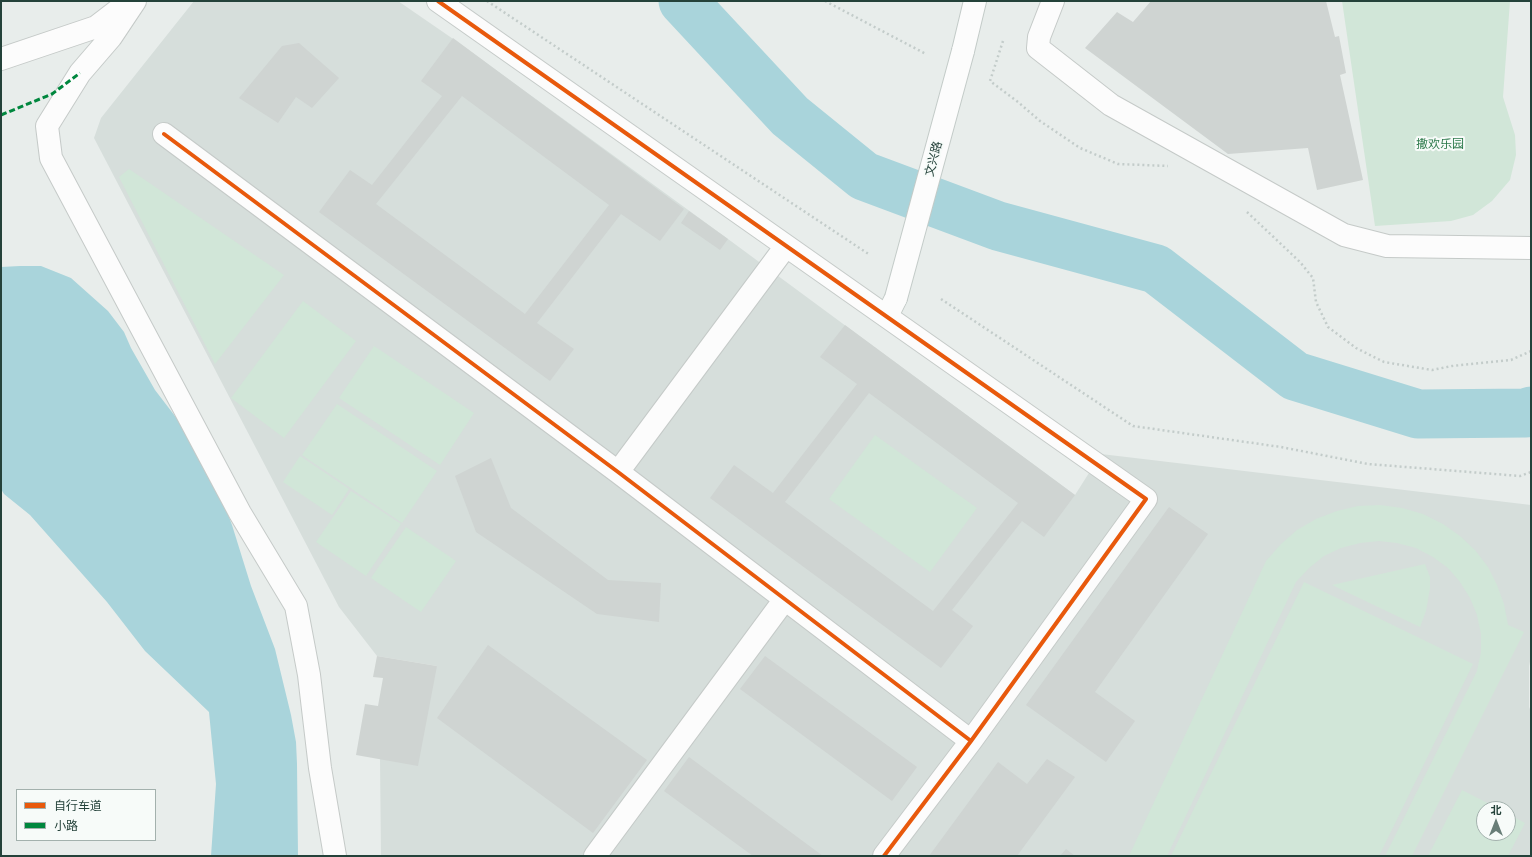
<!DOCTYPE html>
<html>
<head>
<meta charset="utf-8">
<style>
	body { margin:0 }
	#map { position:relative; width:1532px; height:857px; overflow:hidden; background:#e8edeb; font-family:"Noto Sans","Noto Sans SC",sans-serif }
	canvas { display:block }
	.frame { position:absolute; inset:0; border:2px solid #24423a; pointer-events:none }
	.legend { position:absolute; left:16px; top:789px; width:140px; height:52px; box-sizing:border-box; background:#f7fbf9; border:1px solid #a3b1ad; margin:0; padding:5px 7px; list-style:none; font-size:12px; color:#24423a }
	.legend li { display:flex; align-items:center; gap:8px; height:20px }
	.legend b { width:20px; border:1px solid #a3b1ad }
	.north { position:absolute; left:1476px; top:801px; width:40px; height:40px; box-sizing:border-box; background:#f7fbf9; border:1px solid #a3b1ad; border-radius:50%; rotate:0deg; font-size:11px; font-weight:700; line-height:16px; text-align:center; color:#24423a }
	.north::after { content:''; display:block; margin:auto; width:14px; height:18px; background:#697e78; clip-path:polygon(50% 0,100% 100%,50% 72%,0 100%) }
</style>
</head>
<body>
<div id="map">
<canvas width="1532" height="857"></canvas>
<div class="frame"></div>
<ul class="legend">
<li><b style="height:5px;background:#e8590c"></b>自行车道</li>
<li><b style="height:5px;background:#00873e"></b>小路</li>
</ul>
<div class="north">北</div>
</div>
<script>
const ctx = document.querySelector('canvas').getContext('2d');
ctx.lineJoin = 'round';
function fillPath(path, color) { ctx.fillStyle = color; ctx.fill(path, 'evenodd'); }
const shape = rows => new Path2D(rows.map(r => 'M' + r).join(''));
function strokePath(path, color, width, dash) { ctx.strokeStyle = color; ctx.lineWidth = width; ctx.lineCap = dash ? 'butt' : 'round'; ctx.setLineDash(dash || []); ctx.stroke(path); }
function write(font, color, halo, rows, align = 'center') {
  ctx.font = font + ' "Noto Sans","Noto Sans SC",sans-serif'; ctx.lineWidth = 4; ctx.setLineDash([]); ctx.textBaseline = 'middle'; ctx.strokeStyle = halo; ctx.fillStyle = color; for (const [text, x, y, turn = 0] of rows) {
    ctx.save(); ctx.translate(x, y); ctx.rotate((+turn || 0) * Math.PI / 180); ctx.textAlign = isNaN(turn) ? turn : align; if (halo) ctx.strokeText(text, 0, 0); ctx.fillText(text, 0, 0); ctx.restore();
  }
}
const built = shape([
	[194,1,398,1,459,43,728,239,1075,495,1101,454,1531,505,1531,657,1529,666,1529,707,1531,711,1531,856,381,856,380,759,437,666,377,656,339,607,94,138,101,118],
	[1484,809,1508,809,1508,833,1484,833]
]);
const green = shape([
	[1342,1,1510,1,1503,97,1515,135,1516,155,1510,180,1492,201,1473,215,1451,221,1375,226],
	[129,169,284,275,215,364,119,177],
	[303,301,356,341,284,438,231,398],
	[374,346,474,413,440,465,339,398],
	[337,404,437,471,402,523,302,455],
	[875,435,977,508,930,572,829,499],
	[300,456,349,489,332,515,283,482],
	[351,491,401,524,366,576,316,542],
	[1380,505,1402,508,1423,514,1443,524,1460,536,1475,550,1488,567,1497,585,1504,604,1508,625,1524,632,1412,856,1385,856,1477,671,1481,652,1481,634,1477,615,1470,598,1460,582,1448,568,1433,557,1416,548,1397,543,1379,541,1360,543,1341,548,1324,556,1309,568,1296,582,1167,856,1129,856,1266,561,1281,544,1297,530,1316,519,1337,511,1358,506],
	[406,527,456,561,421,612,371,578],
	[1425,564,1430,577,1430,588,1426,611,1420,627,1332,585],
	[1304,582,1473,664,1379,856,1171,856],
	[1462,790,1499,809,1484,809,1484,833,1508,833,1508,814,1525,823,1508,856,1428,856]
]);
const water = shape([
	[20,266,41,266,71,278,108,311,124,332,131,348,155,390,188,433,222,498,232,525,251,586,275,649,291,715,296,742,297,764,298,856,211,856,216,784,209,712,145,651,107,602,30,515,4,494,1,489,1,267]
]);
const river = shape([
	[683,1,790,116,864,176,998,226,1156,269,1295,376,1418,414,1526,413,1531,411]
]);
const building = shape([
	[1151,1,1326,1,1335,37,1339,36,1346,73,1340,75,1363,180,1317,190,1308,148,1228,154,1085,48,1117,12,1133,22],
	[453,38,684,209,660,241,621,214,537,323,574,349,550,381,319,212,350,170,372,185,442,96,421,81],
	[462,96,609,205,525,314,376,204],
	[299,43,339,78,312,108,296,97,278,123,239,98,282,46],
	[689,211,728,239,720,250,681,223],
	[845,325,1075,495,1044,537,1022,521,952,610,973,626,941,668,710,498,734,465,773,493,857,384,820,357],
	[869,393,1018,503,933,611,785,502],
	[491,458,511,508,608,580,661,583,659,622,597,614,476,532,455,476],
	[1169,507,1208,534,1095,692,1135,721,1106,762,1026,705],
	[488,645,647,760,593,833,437,718],
	[377,656,437,666,418,766,356,755,365,704,378,706,383,678,373,677],
	[765,656,917,767,892,801,740,689],
	[689,757,823,856,753,856,664,791],
	[1047,759,1075,777,1017,856,929,856,998,762,1027,784],
	[1066,849,1075,856,1060,856]
]);
const path = shape([
	[487,1,870,255],
	[825,1,926,54],
	[1003,41,990,81,1018,102,1040,121,1080,148,1118,164,1168,166],
	[1247,212,1300,262,1313,278,1316,302,1328,327,1356,348,1384,362,1432,370,1452,366,1511,360,1531,351],
	[941,299,1133,426,1281,447,1368,464,1520,476,1531,472]
]);
const street = shape([
	[135,1,111,37,80,73,47,126,51,158,240,513,296,606,309,675,320,768,335,856],
	[438,1,1146,499,971,741,884,856],
	[1053,1,1039,37,1038,48,1111,105,1344,235,1387,246,1531,248],
	[1,59,96,27,126,4],
	[164,134,618,472,971,741],
	[618,472,786,246],
	[595,856,785,599]
]);
const secondary = shape([
	[963,51,975,1],
	[887,316,896,298]
]);
const secondaryBridge = shape([
	[896,298,963,51]
]);
const quiet = shape([
	[1,115,52,94,80,73]
]);
const cycleway = shape([
	[438,1,1146,499,971,741,884,856],
	[164,134,618,472,971,741]
]);
const parkNames = [
	["撒欢乐园",1440,145]
];
const streetNames = [
	["文兴路",934,159,-75]
];
fillPath(built, '#d6dedb');
fillPath(green, '#d1e6d8');
fillPath(water, '#a9d4db');
strokePath(river, '#a9d4db', 49);
fillPath(building, '#cfd4d2');
strokePath(street, '#c5cac8', 24);
strokePath(secondary, '#c3cbc8', 24);
strokePath(path, '#c3ccca', 2.5, [2, 3]);
strokePath(street, '#fcfcfc', 22);
strokePath(secondary, '#fcfcfc', 22);
strokePath(secondaryBridge, '#c3cbc8', 24, []);
strokePath(secondaryBridge, '#fcfcfc', 22);
strokePath(quiet, '#00873e', 3, [6, 3]);
strokePath(cycleway, '#e8590c', 4);
write('12px', '#2d7a4b', '#f7fbf9', parkNames);
write('12px', '#24423a', '#f7fbf9', streetNames);
</script>
</body>
</html>
